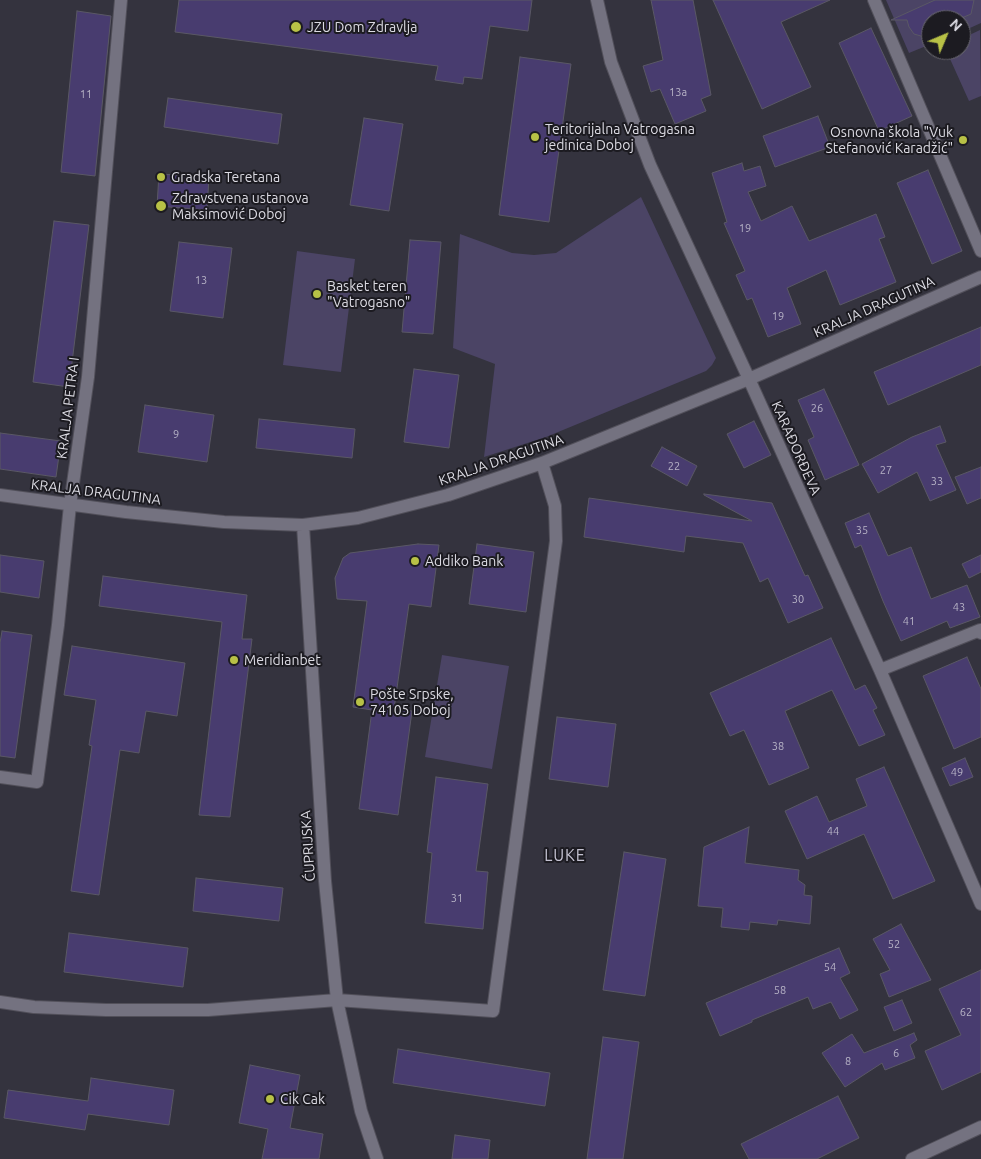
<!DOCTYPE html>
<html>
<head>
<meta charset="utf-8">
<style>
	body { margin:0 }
	#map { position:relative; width:981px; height:1159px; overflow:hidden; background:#34333e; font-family:Ubuntu,sans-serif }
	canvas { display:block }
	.north { position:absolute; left:921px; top:10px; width:50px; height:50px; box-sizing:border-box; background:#1c1b21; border:1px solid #69686f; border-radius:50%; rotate:45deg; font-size:14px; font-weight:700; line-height:20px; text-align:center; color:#dcdbe3 }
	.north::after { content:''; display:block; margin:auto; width:18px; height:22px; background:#b8c146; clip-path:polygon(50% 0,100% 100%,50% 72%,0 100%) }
</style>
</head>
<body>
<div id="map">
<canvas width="981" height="1159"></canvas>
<div class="north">N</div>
</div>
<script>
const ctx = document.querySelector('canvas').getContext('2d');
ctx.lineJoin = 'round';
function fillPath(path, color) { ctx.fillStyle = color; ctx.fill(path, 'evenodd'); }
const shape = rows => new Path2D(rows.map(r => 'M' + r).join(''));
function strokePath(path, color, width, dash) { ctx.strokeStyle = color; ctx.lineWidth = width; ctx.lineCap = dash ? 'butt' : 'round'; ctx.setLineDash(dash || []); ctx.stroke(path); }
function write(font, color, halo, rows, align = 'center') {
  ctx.font = font + ' Ubuntu,sans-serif'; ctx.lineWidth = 4; ctx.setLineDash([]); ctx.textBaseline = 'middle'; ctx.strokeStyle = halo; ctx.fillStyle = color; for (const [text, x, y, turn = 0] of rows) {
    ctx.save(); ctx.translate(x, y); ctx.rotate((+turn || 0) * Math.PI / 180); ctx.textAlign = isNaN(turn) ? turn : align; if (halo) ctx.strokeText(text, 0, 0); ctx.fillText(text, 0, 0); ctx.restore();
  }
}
const green = shape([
	[886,0,981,0,981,23,961,32,961,20,931,20,931,44,909,53],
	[980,30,981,96,969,101,946,50,961,50,961,39],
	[641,197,716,358,712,365,706,371,546,437,484,457,495,364,453,348,460,234,512,253,534,255,556,253],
	[297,251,355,259,341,372,283,365],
	[442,655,509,666,492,769,425,757]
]);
const building = shape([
	[179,0,532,0,528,31,490,26,482,79,464,77,463,84,435,80,438,66,175,32,179,0],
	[651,0,693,0,711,95,701,99,706,111,675,124,660,89,651,92,643,66,663,60,651,0],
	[713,0,830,0,781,22,811,87,762,109,713,0],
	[935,0,974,0,971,14,957,20,931,20,931,32,921,36,914,34,909,27,907,20,891,20,935,0],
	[77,11,111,16,95,176,61,172,77,11],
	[871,28,912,116,879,131,839,43,871,28],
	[520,57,571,64,549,222,499,215,520,57],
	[168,98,282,114,278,144,164,127,168,98],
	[818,116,830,147,775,167,763,136,818,116],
	[364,118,403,124,389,211,350,205,364,118],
	[742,163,744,171,760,166,766,186,748,192,761,221,792,206,809,241,876,214,885,237,879,239,896,282,840,305,826,270,787,288,801,324,768,337,752,298,747,300,736,275,745,271,724,223,727,222,712,173,742,163],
	[928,170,962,251,932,264,897,183,928,170],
	[159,174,209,177,207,210,157,206,159,174],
	[54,221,89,225,69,387,33,382,54,221],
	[410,240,441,242,433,334,402,332,410,240],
	[179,242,232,248,223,318,170,311,179,242],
	[981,327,981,365,888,405,874,372,981,327],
	[414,369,459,375,449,448,404,442,414,369],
	[824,389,859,465,825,480,808,440,814,437,798,400,824,389],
	[145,405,214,415,207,462,138,452,145,405],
	[259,419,355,429,352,458,256,448,259,419],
	[754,421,771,455,744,468,727,434,754,421],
	[940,426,946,442,936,445,956,490,930,501,917,472,878,493,862,464,912,437,940,426],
	[0,433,61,441,56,477,0,469,0,433],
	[662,447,697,466,687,486,651,466,662,447],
	[981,467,981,498,967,504,955,477,981,467],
	[704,494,772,503,805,576,808,575,823,608,788,623,768,578,760,582,743,543,686,536,684,552,584,537,589,498,752,521,704,495,704,494],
	[869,513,888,556,911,547,931,599,967,585,980,617,950,628,947,621,901,641,883,601,861,545,855,548,845,523,869,513],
	[418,544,439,545,431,607,409,604,394,709,412,711,398,815,359,809,372,710,353,707,367,601,337,599,335,578,343,558,350,553,418,544],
	[477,544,534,552,526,612,469,604,477,544],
	[0,555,44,561,39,598,0,592,0,555],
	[981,555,981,572,969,578,962,564,981,555],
	[103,576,247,595,242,639,252,639,230,817,199,815,222,622,99,606,103,576],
	[2,631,32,635,15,758,0,756,0,643,2,631],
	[831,638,855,690,865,685,877,708,873,710,885,735,859,746,832,690,785,711,809,768,769,785,744,730,730,736,710,693,831,638],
	[72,646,185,663,177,716,146,711,139,753,120,750,99,895,71,891,92,746,89,745,96,700,64,695,72,646],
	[967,657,981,689,981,737,954,749,923,676,967,657],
	[557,717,616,724,608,787,549,779,557,717],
	[965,758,973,777,950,786,942,768,965,758],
	[884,767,935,881,893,899,864,834,807,859,785,811,817,796,829,822,867,806,856,779,884,767],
	[436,777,488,784,476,871,488,872,483,929,425,923,432,853,427,852,436,777],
	[749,827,745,863,799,870,798,880,805,885,804,895,812,896,810,924,778,920,777,925,750,922,749,930,721,927,723,908,698,906,704,847,749,827],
	[624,852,666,859,645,996,603,990,624,852],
	[196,878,283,888,279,921,193,911,196,878],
	[901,924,931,980,889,997,880,974,890,970,873,939,901,924],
	[69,933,188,948,183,987,64,972,69,933],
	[839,948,850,973,840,978,858,1010,840,1019,831,1002,813,1009,808,997,752,1020,752,1022,720,1036,706,1003,839,948],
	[981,970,981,1072,942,1090,925,1051,961,1035,939,989,981,970],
	[902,1000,912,1023,894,1031,884,1007,902,1000],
	[914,1033,917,1040,910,1045,915,1058,885,1070,882,1063,845,1087,822,1053,852,1034,864,1053,914,1033],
	[603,1037,639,1042,623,1159,587,1159,603,1037],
	[398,1049,550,1073,545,1106,393,1083,398,1049],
	[250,1065,300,1075,290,1128,323,1134,319,1159,262,1159,268,1129,239,1123,250,1065],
	[91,1078,174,1090,169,1125,88,1114,85,1130,4,1118,8,1090,88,1101,91,1078],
	[838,1096,859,1138,817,1159,749,1159,741,1144,838,1096],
	[455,1135,490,1140,488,1159,452,1159,455,1135]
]);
const minor = shape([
	[597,0,611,62,650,165,749,379,880,670,981,904],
	[874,0,981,251],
	[0,495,126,512,224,522,303,525,358,518,448,495,542,463,749,379,981,277],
	[303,525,325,881,337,1000,361,1111,377,1159],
	[880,670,980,630,981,633],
	[0,777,37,782,58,625,70,505,88,377,121,0],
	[0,1002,34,1007,106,1010,208,1010,337,1000,493,1011,556,541,555,506,542,463],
	[912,1159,981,1127]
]);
const markers = [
	[296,27,6,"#b8c146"],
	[535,137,5,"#b8c146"],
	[963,140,5,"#b8c146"],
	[161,177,5,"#b8c146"],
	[161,206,6,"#b8c146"],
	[317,294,5,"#b8c146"],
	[415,561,5,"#b8c146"],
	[234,660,5,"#b8c146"],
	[360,702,5,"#b8c146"],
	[270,1099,5,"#b8c146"]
];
const numberNames = [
	["13a",678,92],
	["11",86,94],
	["19",745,228],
	["13",201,280],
	["19",778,316],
	["26",817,408],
	["9",176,434],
	["22",674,466],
	["27",886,470],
	["33",937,481],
	["35",862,530],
	["30",798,599],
	["43",959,607],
	["41",909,621],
	["38",778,746],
	["49",957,772],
	["44",833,831],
	["31",457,898],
	["52",894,944],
	["54",830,967],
	["58",780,990],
	["62",966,1012],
	["6",896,1053],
	["8",848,1061]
];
const poiNames = [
	["JZU Dom Zdravlja",307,27],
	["Teritorijalna Vatrogasna",545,129],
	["jedinica Doboj",545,145],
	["Osnovna škola \"Vuk",953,132,"right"],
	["Stefanović Karadžić\"",953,148,"right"],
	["Gradska Teretana",171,177],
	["Zdravstvena ustanova",172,198],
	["Maksimović Doboj",172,214],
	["Basket teren",327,286],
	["\"Vatrogasno\"",327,302],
	["Addiko Bank",425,561],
	["Meridianbet",244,660],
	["Pošte Srpske,",370,694],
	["74105 Doboj",370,710],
	["Cik Cak",280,1099]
];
const streetNames = [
	["KRALJA DRAGUTINA",874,307,-24],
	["KRALJA PETRA I",68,408,-83],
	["KARAĐORĐEVA",796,448,66],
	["KRALJA DRAGUTINA",501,460,-19],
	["KRALJA DRAGUTINA",96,492,7],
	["ĆUPRIJSKA",308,846,-94]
];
const quarterNames = [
	["LUKE",565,856]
];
fillPath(green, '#4b4465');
fillPath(building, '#483c6f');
strokePath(building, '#5a5865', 1);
strokePath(minor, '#52505a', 14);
strokePath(minor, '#747280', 12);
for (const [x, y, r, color] of markers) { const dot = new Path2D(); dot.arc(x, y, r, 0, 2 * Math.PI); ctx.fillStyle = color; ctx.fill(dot); strokePath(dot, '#1c1b21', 2); }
write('11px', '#b7b3c6', null, numberNames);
write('14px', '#dcdbe3', '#1c1b21', poiNames, 'left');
write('14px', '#dcdbe3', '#1c1b21', streetNames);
ctx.letterSpacing = '1px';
write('16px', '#c4c2d1', '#1c1b21', quarterNames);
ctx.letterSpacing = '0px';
</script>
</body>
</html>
